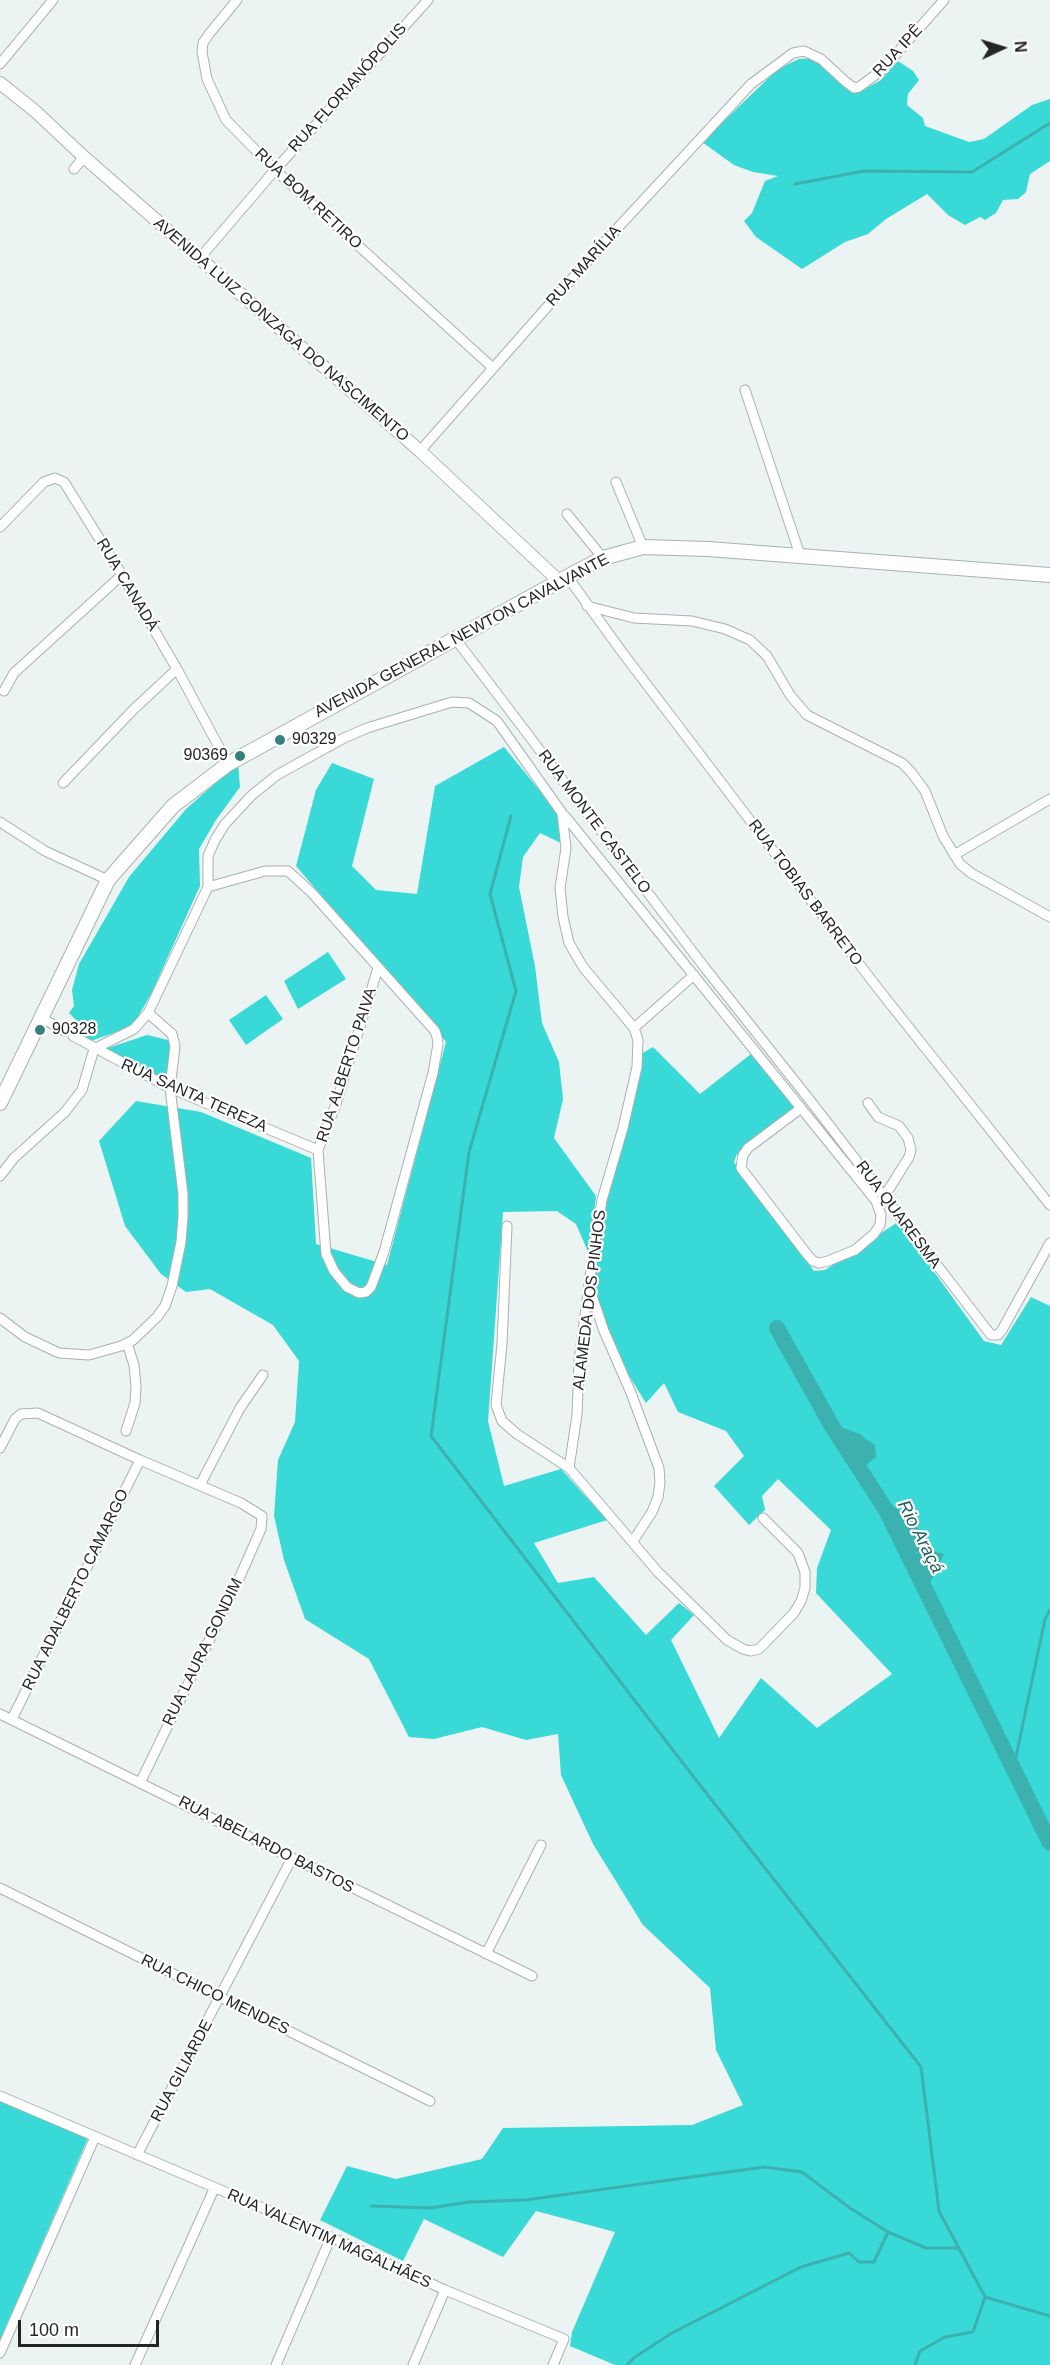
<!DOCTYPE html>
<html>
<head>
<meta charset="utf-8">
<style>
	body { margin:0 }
	#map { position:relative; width:1050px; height:2365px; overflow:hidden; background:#ebf3f3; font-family:Helvetica,sans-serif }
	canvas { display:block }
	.north { position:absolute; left:972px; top:18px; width:60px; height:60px; -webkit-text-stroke:4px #fff; paint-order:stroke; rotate:86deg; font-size:16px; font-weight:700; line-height:24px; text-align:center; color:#232625 }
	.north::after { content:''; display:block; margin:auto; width:21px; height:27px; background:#232625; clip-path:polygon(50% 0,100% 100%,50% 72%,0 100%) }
	.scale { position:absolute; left:18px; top:2320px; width:141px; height:27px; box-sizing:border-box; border:3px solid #232625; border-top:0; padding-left:8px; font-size:18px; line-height:21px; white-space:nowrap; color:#232625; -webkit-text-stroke:4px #fff; paint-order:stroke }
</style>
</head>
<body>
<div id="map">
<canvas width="1050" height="2365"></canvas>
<div class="north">N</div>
<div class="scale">100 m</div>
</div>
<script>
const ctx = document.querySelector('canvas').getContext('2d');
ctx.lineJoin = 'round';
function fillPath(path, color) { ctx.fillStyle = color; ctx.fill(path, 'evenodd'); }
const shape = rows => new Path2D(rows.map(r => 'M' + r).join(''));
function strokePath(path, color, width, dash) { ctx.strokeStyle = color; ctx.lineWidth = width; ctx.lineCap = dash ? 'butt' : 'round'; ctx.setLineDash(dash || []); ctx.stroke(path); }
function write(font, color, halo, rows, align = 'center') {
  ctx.font = font + ' Helvetica,sans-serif'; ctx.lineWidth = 4.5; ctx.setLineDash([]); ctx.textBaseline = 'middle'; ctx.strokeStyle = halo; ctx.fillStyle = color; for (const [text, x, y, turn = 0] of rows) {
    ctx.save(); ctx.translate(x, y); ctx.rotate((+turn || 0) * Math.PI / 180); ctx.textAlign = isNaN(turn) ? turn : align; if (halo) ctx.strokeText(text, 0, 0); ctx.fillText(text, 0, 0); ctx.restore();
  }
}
const green = shape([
	[813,58,830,60,861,91,881,80,898,61,913,71,919,80,908,94,907,105,923,118,925,126,969,142,984,139,1032,105,1050,99,1050,161,1030,174,1026,192,1018,199,1003,200,996,213,985,220,980,217,965,225,948,215,927,194,886,219,868,234,845,242,802,269,756,237,744,221,752,213,765,181,778,176,753,172,734,165,702,142,778,69,799,59],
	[504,747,559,814,561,843,540,833,523,857,519,887,535,966,542,1023,559,1062,563,1099,554,1138,596,1196,589,1254,576,1224,557,1211,503,1212,488,1421,504,1486,561,1469,607,1520,534,1543,558,1583,594,1577,646,1635,679,1603,694,1615,671,1640,719,1738,761,1678,817,1728,892,1674,816,1593,817,1568,831,1530,778,1479,762,1496,765,1510,749,1525,714,1486,744,1456,726,1431,678,1412,664,1383,646,1403,626,1371,606,1326,592,1282,606,1201,641,1054,653,1047,700,1094,751,1054,795,1109,737,1154,734,1162,814,1271,825,1270,898,1222,984,1341,1001,1345,1031,1297,1050,1306,1050,2365,615,2365,570,2346,572,2332,615,2232,536,2211,503,2257,424,2219,403,2261,320,2220,347,2166,396,2179,482,2159,503,2128,692,2125,743,2105,716,2050,710,1988,643,1925,593,1844,561,1775,558,1734,526,1740,482,1727,434,1739,409,1737,369,1659,305,1619,284,1560,274,1516,278,1460,295,1422,299,1361,273,1325,210,1289,186,1292,161,1274,125,1226,99,1141,136,1101,201,1112,311,1158,316,1244,387,1265,446,1042,296,866,316,790,332,763,374,779,352,866,376,890,417,894,435,786],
	[238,763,240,787,216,820,199,849,200,886,152,992,133,1026,91,1041,73,1029,76,1020,69,1013,74,1006,72,990,79,964,129,877,186,809],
	[328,952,346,979,298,1009,284,981],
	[266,995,283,1019,246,1045,229,1020],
	[147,1035,168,1040,171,1049,167,1085,107,1051,108,1048],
	[0,2101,88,2138,0,2340]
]);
const water = shape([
	[835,1418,838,1426,862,1435,864,1438,875,1445,876,1457,860,1470,844,1461,842,1448,845,1444,842,1434,835,1433,833,1428],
	[892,1506,913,1517,922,1539,933,1551,944,1554,924,1595,920,1587,917,1552,907,1548,890,1527,886,1510]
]);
const stream = shape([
	[795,184,864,171,972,172,1050,123],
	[511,816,490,894,516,991,469,1152,431,1436,689,1771,921,2067,939,2211,985,2297,1050,2316],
	[1013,1771,1045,1619,1050,1610],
	[371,2206,430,2208,469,2202,525,2200,764,2167,802,2172,850,2208,888,2232,926,2248,959,2248],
	[627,2365,635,2357,672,2333,801,2267,849,2253,859,2262,874,2262,888,2232],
	[915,2365,920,2351,945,2337,973,2332,985,2297]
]);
const river = shape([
	[777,1328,833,1428,886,1510,1050,1843]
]);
const minor = shape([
	[237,0,209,34,203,43,202,52,207,79,226,120,275,170,493,368],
	[0,64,53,0],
	[74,169,84,157],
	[199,259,275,170,428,0],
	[745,390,801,558],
	[420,451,600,247,751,84,793,53,804,51,821,59,846,82,854,88,859,87,882,70,944,0],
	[616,482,643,547],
	[567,514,603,558],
	[0,527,44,482,55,478,64,482,122,575,177,669,228,764],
	[567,576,622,652,876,986,1050,1205],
	[587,606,634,618,692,621,725,629,750,640,767,656,790,695,807,715,902,763,911,772,925,791,943,836,960,864,971,873,1050,917],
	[454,637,705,968,809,1099,991,1335,998,1335,1002,1330,1050,1243],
	[4,691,14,673,122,575],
	[63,783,134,709,177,669],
	[565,816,876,1201,881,1215,880,1225,874,1234,855,1250,828,1261,819,1263,813,1261,806,1253,741,1168,743,1155,748,1148,800,1109],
	[0,822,45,851,108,880],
	[954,855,1050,799],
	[208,887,265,871,288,871,312,893,435,1031,437,1037,438,1044,433,1073,384,1252,371,1287,366,1292,359,1293,347,1287,334,1271,326,1254,318,1150,336,1104,378,968],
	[42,1018,64,1031],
	[73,1036,170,1088,318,1150],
	[868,1103,878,1117,899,1126,908,1138,911,1150,909,1157,884,1197],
	[0,1176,14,1158,65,1112,82,1090,94,1049,134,1029,148,1013,208,887,208,856,215,840,225,824,252,795,277,775,344,738,367,728,452,702,469,703,497,721,562,813,566,848,560,888,563,917,569,943,583,967,634,1028],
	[507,1226,502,1344,496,1405,502,1421,517,1434,569,1468,658,1572,727,1640,743,1649,750,1651,759,1649,794,1613,801,1601,805,1588,805,1572,798,1553,763,1518],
	[590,1290,604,1331,631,1393,659,1468,660,1483,658,1497,652,1512,633,1541],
	[0,1318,25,1337,59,1353,89,1355,121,1346,133,1340,157,1317,165,1306,172,1286,181,1242,183,1217,183,1194,170,1088,175,1046,172,1034,148,1013],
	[126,1431,135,1403,136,1386,134,1365,127,1343],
	[0,1448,15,1419,21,1414,38,1413,140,1460,241,1503,262,1516,261,1529,238,1581,140,1783],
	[569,1468,577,1415,579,1361,592,1261,602,1200,623,1128,637,1067,638,1040,634,1028,694,975],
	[200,1485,240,1408,263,1375],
	[0,1714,532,1976],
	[12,1719,140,1460],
	[0,1888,430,2101],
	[486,1954,541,1845],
	[0,2096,331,2237,445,2290,564,2339,553,2365],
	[137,2155,292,1858],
	[0,2353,95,2137],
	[135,2365,214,2189],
	[276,2365,331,2237],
	[413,2365,445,2290]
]);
const secondary = shape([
	[0,83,35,111,84,157,420,451,559,581]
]);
const primary = shape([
	[0,1103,108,880,173,806,228,764,576,572,603,558,643,547,708,549,1050,575]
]);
const markers = [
	[280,740,6,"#377f7e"],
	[240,756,6,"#377f7e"],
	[40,1030,6,"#377f7e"]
];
const streetNames = [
	["RUA IPÊ",898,51,-47],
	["RUA FLORIANÓPOLIS",348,88,-48],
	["RUA BOM RETIRO",308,199,43],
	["RUA MARÍLIA",584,266,-48],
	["AVENIDA LUIZ GONZAGA DO NASCIMENTO",281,330,41],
	["RUA CANADÁ",127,585,59],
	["AVENIDA GENERAL NEWTON CAVALVANTE",462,636,-28],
	["RUA MONTE CASTELO",594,822,53],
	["RUA TOBIAS BARRETO",805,893,53],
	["RUA ALBERTO PAIVA",347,1065,-72],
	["RUA SANTA TEREZA",194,1096,24],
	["RUA QUARESMA",898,1215,53],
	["ALAMEDA DOS PINHOS",590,1300,-83],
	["RUA ADALBERTO CAMARGO",76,1590,-64],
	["RUA LAURA GONDIM",203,1652,-64],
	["RUA ABELARDO BASTOS",266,1845,27],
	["RUA CHICO MENDES",215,1995,26],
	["RUA GILIARDE",182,2071,-62],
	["RUA VALENTIM MAGALHÃES",329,2239,24]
];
const poiNames = [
	["90329",292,740],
	["90369",228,756,"right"],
	["90328",52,1030]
];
const waterNames = [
	["Rio Araçá",920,1537,63]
];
fillPath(green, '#38d9d7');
fillPath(water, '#3cb2b0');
strokePath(stream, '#3cb2b0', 3);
strokePath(river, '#3cb2b0', 16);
strokePath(minor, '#a9b1b0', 11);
strokePath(secondary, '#a9b1b0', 14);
strokePath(primary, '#a9b1b0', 16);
strokePath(minor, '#fff', 9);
strokePath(secondary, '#fff', 12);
strokePath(primary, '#fff', 14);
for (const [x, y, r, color] of markers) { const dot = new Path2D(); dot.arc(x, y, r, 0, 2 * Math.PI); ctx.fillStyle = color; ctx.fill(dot); strokePath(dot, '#fff', 2); }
write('16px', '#232625', '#fff', streetNames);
write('16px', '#232625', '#fff', poiNames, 'left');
write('italic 18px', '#205f5e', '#fff', waterNames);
</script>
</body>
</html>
